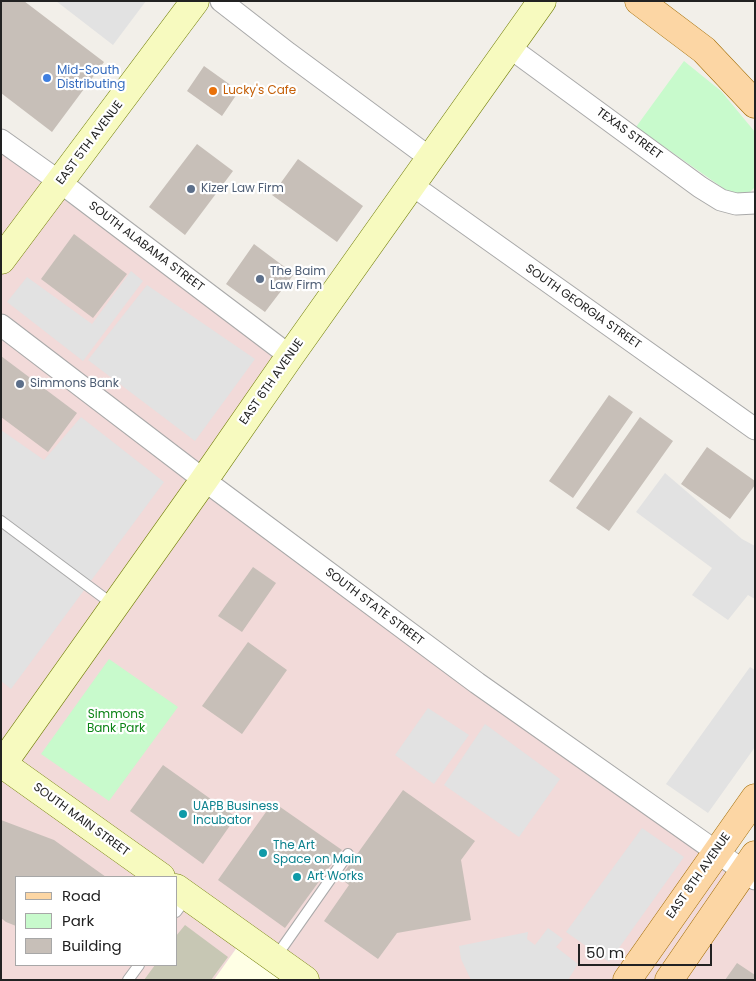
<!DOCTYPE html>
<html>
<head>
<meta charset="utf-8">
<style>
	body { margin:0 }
	#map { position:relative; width:756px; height:981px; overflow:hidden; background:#f2efe9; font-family:Poppins,sans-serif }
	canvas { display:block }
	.frame { position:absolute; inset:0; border:2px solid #222; pointer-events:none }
	.legend { position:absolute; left:15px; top:876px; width:162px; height:90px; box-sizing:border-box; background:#fff; border:1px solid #a7a7a7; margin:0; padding:6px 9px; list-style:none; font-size:15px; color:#222 }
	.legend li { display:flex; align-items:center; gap:10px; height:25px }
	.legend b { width:25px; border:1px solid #a7a7a7 }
	.scale { position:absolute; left:578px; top:944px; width:134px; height:22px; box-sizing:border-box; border:2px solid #222; border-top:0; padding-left:6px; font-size:15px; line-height:18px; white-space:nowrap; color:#222; -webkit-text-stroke:4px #fff; paint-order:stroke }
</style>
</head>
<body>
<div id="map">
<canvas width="756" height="981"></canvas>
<div class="frame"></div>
<ul class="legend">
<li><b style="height:6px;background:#fcd6a4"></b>Road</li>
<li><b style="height:14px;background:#c8facc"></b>Park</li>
<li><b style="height:14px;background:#c7bfb8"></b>Building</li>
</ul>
<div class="scale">50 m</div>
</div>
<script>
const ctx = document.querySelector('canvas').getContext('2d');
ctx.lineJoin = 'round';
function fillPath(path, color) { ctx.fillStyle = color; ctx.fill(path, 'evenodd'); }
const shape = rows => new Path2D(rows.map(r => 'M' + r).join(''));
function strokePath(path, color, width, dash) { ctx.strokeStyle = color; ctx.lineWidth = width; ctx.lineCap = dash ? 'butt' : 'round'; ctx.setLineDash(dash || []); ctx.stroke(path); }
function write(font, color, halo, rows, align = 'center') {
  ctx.font = font + ' Poppins,sans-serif'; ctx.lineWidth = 4.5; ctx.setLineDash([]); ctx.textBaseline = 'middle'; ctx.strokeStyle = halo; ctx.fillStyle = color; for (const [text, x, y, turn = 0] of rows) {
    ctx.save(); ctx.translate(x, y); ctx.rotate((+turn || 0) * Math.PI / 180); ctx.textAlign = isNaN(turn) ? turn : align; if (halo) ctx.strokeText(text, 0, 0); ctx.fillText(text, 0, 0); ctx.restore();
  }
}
const commercial = shape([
	[1,152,278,360,203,493,458,680,755,867,755,980,320,980,251,927,214,980,1,980],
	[16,877,176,877,176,965,16,965]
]);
const education = shape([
	[241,942,294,980,214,980]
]);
const construction = shape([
	[185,925,228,957,211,980,144,980,155,965,176,965,176,936]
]);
const park = shape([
	[684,61,721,91,755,132,755,187,750,192,740,194,730,193,636,127],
	[109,659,178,707,109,801,41,754]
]);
const parking = shape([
	[56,1,146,1,113,45],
	[131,271,143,281,83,361,7,302,27,277,92,324],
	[147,285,255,359,195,441,88,360],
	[81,417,164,482,11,689,1,681,1,430,44,460],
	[665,473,742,539,755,546,755,599,748,595,728,620,692,595,712,568,636,512],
	[750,667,755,670,755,747,708,813,666,784],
	[428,708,469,735,434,784,395,755],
	[485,724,560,779,519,837,444,785],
	[642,828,684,857,609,962,566,932],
	[548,928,563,939,556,947,578,964,568,980,471,980,461,959,459,946,528,932,527,939,535,945]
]);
const building = shape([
	[1,1,24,1,104,62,52,132,1,93],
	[204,66,239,91,222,116,187,91],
	[197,144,233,171,185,235,149,207],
	[298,159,363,206,337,242,272,195],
	[74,234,127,274,93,318,41,279],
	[254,244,294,274,265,312,226,284],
	[1,356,77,413,48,452,1,417],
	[609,395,633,412,573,498,549,481],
	[640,417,673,441,609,531,576,508],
	[707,447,755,481,755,485,730,519,681,484],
	[253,567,276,583,242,632,218,616],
	[248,642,287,670,242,734,202,706],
	[163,765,236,817,203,864,130,811],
	[403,790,475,841,461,860,471,920,397,933,378,959,324,921,349,885,340,878],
	[273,802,342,850,285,928,218,880],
	[1,820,54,840,106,877,16,877,16,926,6,922,1,918],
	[737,963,755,975,755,980,725,980]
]);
const service = shape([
	[1,521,115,606],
	[176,912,187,897],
	[275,958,348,854],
	[128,980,139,965]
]);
const minor = shape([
	[221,1,288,53,430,158],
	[509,47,700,187,721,200,736,204,755,203],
	[1,140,60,182,290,356],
	[412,185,755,429],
	[1,325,204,480,477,683,755,879]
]);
const secondary = shape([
	[1,260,195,1],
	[1,763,161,877],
	[1,766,204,480,290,356,542,1],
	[176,888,305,980]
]);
const primary = shape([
	[639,1,704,50,755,104],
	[627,980,755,798],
	[669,980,755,855]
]);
const markers = [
	[47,78,5,"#3f7fe0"],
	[213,91,5,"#e8710a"],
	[191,189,5,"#5c6f8a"],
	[260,279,5,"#5c6f8a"],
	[20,384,5,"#5c6f8a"],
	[183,814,5,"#0f9aa8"],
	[263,853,5,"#0f9aa8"],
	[297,877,5,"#0f9aa8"]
];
const shopNames = [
	["Mid-South",57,71],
	["Distributing",57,85]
];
const foodNames = [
	["Lucky's Cafe",223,91]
];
const streetNames = [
	["TEXAS STREET",629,134,36],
	["EAST 5TH AVENUE",90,143,-53],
	["SOUTH ALABAMA STREET",146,247,37],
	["SOUTH GEORGIA STREET",583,307,35],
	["EAST 6TH AVENUE",272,382,-55],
	["SOUTH STATE STREET",374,607,37],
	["SOUTH MAIN STREET",81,820,36],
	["EAST 8TH AVENUE",699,876,-55]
];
const serviceNames = [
	["Kizer Law Firm",201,189],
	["The Baim",270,272],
	["Law Firm",270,286],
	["Simmons Bank",30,384]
];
const parkNames = [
	["Simmons",116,715],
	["Bank Park",116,729]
];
const cultureNames = [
	["UAPB Business",193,807],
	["Incubator",193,821],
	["The Art",273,846],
	["Space on Main",273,860],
	["Art Works",307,877]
];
fillPath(commercial, '#f2dad9');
fillPath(education, '#ffffe5');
fillPath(construction, '#c7c7b4');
fillPath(park, '#c8facc');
fillPath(parking, '#e2e2e2');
fillPath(building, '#c7bfb8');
strokePath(service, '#a9a9a9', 12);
strokePath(minor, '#a9a9a9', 23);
strokePath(secondary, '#707d05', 29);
strokePath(primary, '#a06b00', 29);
strokePath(service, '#fff', 10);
strokePath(minor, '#fff', 21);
strokePath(secondary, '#f7fabf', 28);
strokePath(primary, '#fcd6a4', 28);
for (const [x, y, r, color] of markers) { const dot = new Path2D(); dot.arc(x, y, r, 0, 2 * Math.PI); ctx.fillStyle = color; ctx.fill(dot); strokePath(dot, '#fff', 2); }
write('12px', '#366cbe', '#fff', shopNames, 'left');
write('12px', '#c56008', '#fff', foodNames, 'left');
write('12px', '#222', '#fff', streetNames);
write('12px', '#4e5e75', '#fff', serviceNames, 'left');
write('12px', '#0c8416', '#fff', parkNames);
write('12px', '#0d838f', '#fff', cultureNames, 'left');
</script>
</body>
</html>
